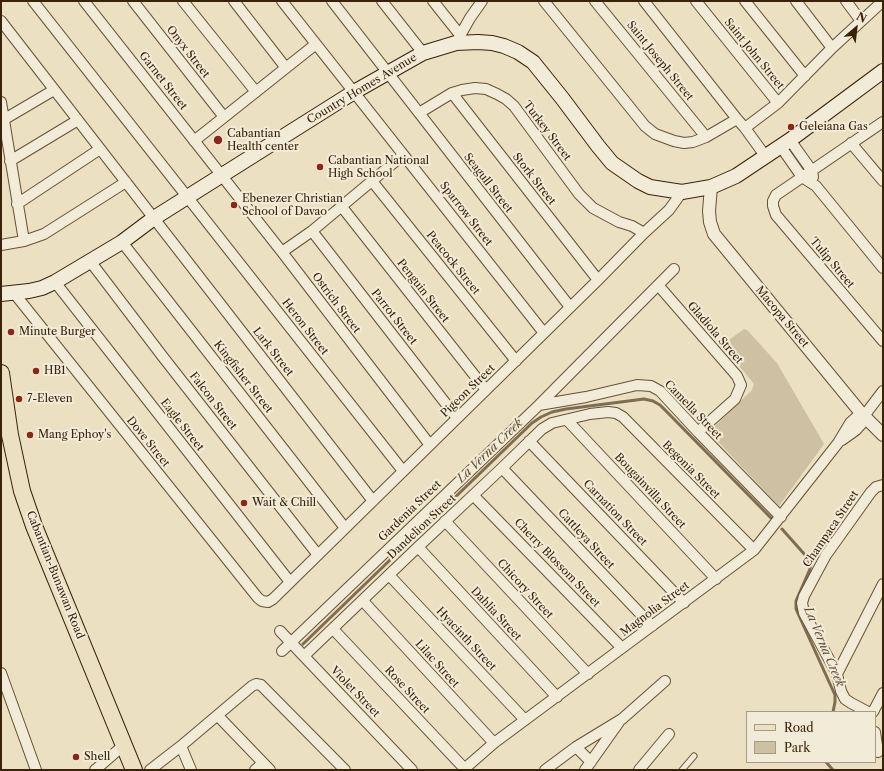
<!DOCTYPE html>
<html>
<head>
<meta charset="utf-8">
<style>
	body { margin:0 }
	#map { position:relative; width:884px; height:771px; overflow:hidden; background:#ebe0c2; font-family:"Libre Caslon Text",serif }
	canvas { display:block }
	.frame { position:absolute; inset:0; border:2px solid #382209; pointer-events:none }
	.legend { position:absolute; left:746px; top:711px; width:130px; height:52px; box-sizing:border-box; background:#f2ebd7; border:1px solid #a89b85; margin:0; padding:5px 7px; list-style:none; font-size:12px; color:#382209 }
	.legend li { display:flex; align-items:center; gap:8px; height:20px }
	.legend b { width:20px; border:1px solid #a89b85 }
	.north { position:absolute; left:836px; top:8px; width:40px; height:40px; -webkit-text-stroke:3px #f2ebd7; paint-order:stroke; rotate:28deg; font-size:11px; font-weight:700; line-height:16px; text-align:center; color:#382209 }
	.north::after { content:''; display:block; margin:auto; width:14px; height:18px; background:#382209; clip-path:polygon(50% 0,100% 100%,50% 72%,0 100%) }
</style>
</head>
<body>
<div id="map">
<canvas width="884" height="771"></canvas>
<div class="frame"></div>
<ul class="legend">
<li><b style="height:5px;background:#ebe0c2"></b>Road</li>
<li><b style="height:11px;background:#cdc0a3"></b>Park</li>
</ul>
<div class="north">N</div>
</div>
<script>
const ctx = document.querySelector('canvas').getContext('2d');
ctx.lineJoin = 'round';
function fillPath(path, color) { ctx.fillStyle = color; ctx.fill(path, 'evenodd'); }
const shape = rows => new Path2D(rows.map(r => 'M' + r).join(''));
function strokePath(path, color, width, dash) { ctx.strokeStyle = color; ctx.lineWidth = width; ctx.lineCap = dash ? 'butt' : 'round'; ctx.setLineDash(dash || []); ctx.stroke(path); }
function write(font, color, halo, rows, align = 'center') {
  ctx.font = font + ' "Libre Caslon Text",serif'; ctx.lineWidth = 4; ctx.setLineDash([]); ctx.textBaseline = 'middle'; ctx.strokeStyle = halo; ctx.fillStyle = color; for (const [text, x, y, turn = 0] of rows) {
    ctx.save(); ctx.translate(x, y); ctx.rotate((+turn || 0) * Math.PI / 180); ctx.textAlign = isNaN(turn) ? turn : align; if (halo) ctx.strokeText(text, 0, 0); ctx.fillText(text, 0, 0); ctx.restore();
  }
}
const green = shape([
	[744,329,748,331,777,363,824,444,779,506,709,432,752,390,754,384,722,345]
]);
const stream = shape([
	[782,529,806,556,811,565,810,569,796,601,796,609,835,695,835,702,833,712],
	[303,644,532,423,541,417,552,412,566,409,644,399,653,401,660,405,667,412,771,518],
	[826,762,833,770]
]);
const service = shape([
	[682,770,694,756]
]);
const minor = shape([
	[33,1,403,471],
	[84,1,282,252,430,445],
	[133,1,224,117],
	[183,1,256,92],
	[234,1,286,68],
	[282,1,544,333],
	[332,1,570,307],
	[382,1,423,53],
	[433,1,460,35],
	[544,1,645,126,655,134,674,141,684,143,693,142,706,137,737,119],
	[595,1,706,137],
	[644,1,737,119,745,128,766,157],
	[696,1,778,103],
	[745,1,805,76],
	[796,1,832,48],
	[846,1,861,21],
	[1,21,373,501],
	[456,43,470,18,482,1],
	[452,93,598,280],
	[1,102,24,241],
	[419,113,452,93,462,90,475,88,486,89,497,94,506,99,514,106,579,194,593,208,619,222,632,226,644,233],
	[3,120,54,90],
	[883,122,776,195,773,201,773,206,776,215,883,341],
	[745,128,778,103,832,48,883,1],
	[790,140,812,171,813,177],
	[194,141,316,44],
	[851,143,883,181],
	[781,147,802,177,816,186,883,268],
	[10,161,78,120],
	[372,181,516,361],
	[17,204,100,149],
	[342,207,486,390],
	[312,231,457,418],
	[122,242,345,528],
	[1,245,24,241,44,234,126,182],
	[282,252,312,231,403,155],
	[90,261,163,357,318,555],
	[55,282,290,582],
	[658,285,737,376,741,385,735,399,698,432],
	[14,293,258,598,262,601,268,602,273,599,598,280,644,233,669,210,682,192],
	[539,405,586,397,637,385,651,386,660,391,698,432,781,517],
	[864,416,883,391],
	[567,420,716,579],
	[842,440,856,430,866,419],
	[529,441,684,603],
	[502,468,652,626],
	[473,495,622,648],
	[445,521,588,674],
	[418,547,557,697],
	[389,575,525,720],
	[363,601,494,743],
	[333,629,464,768],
	[280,631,412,770],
	[282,651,539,405,674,269],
	[304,656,418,547,502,468,542,429,552,423,590,414,608,412,616,413,623,417,754,550],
	[1,673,36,770],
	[837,674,883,584],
	[868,712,851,703,845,699,841,691,837,674,804,613,802,603,804,596,826,555,871,492,876,487,883,485],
	[873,712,883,693],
	[218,716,270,770],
	[875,732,878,752],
	[181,746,191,770],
	[576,747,591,762],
	[95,770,124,745],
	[150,770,181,746,252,686,256,684,261,685,345,770],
	[255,770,263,763],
	[463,770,494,743,754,550,838,443,850,423,861,413],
	[545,770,576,747,622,719,665,681],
	[585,770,619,722],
	[639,770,669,734]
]);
const tertiary = shape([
	[711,187,709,211,710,222,714,234,861,413,883,435]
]);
const secondary = shape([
	[1,294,29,291,42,288,55,282,122,242,154,218,354,92,423,53,456,43,478,42,492,43,504,46,518,52,533,62,562,98,598,146,612,163,638,181,650,187,682,192,711,187,736,176,790,140,883,71]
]);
const primary = shape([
	[1,373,10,435,22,491,34,526,134,770]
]);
const markers = [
	[791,127,4,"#8f2418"],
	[218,140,5,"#8f2418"],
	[320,167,4,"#8f2418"],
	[234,205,4,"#8f2418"],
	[11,332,4,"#8f2418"],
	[36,371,4,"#8f2418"],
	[19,399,4,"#8f2418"],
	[30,435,4,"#8f2418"],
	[244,503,4,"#8f2418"],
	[76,757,4,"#8f2418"]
];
const streetNames = [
	["Onyx Street",188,52,52],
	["Saint John Street",754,54,51],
	["Saint Joseph Street",660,61,51],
	["Garnet Street",163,81,52],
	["Country Homes Avenue",362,89,-31],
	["Turkey Street",547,131,53],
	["Stork Street",534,179,52],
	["Seagull Street",488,183,52],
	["Sparrow Street",466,214,52],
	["Peacock Street",453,263,51],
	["Tulip Street",832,263,50],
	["Penguin Street",423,291,52],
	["Ostrich Street",336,303,53],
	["Parrot Street",394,317,52],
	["Macopa Street",782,317,50],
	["Heron Street",305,327,52],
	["Gladiola Street",715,333,49],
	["Lark Street",273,352,52],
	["Kingfisher Street",243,377,52],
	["Pigeon Street",468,391,-44],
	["Falcon Street",213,401,52],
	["Camella Street",693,410,46],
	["Eagle Street",182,425,52],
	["Dove Street",148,442,51],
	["Begonia Street",691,470,45],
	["Bougainvilla Street",650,491,47],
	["Gardenia Street",410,511,-44],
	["Carnation Street",615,513,46],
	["Dandelion Street",422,527,-43],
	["Champaca Street",831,529,-56],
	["Cattleya Street",586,539,47],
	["Cherry Blossom Street",557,563,46],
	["Cabantian-Bunawan Road",55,575,68],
	["Chicory Street",525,589,47],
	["Magnolia Street",655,609,-37],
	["Dahlia Street",496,614,47],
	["Hyacinth Street",466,639,47],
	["Lilac Street",437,664,48],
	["Rose Street",407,690,47],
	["Violet Street",355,692,46]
];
const poiNames = [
	["Geleiana Gas",799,127],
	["Cabantian",227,134],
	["Health center",227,147],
	["Cabantian National",328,161],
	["High School",328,174],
	["Ebenezer Christian",242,199],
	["School of Davao",242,212],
	["Minute Burger",19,332],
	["HB1",44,371],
	["7-Eleven",27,399],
	["Mang Ephoy's",38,435],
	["Wait & Chill",252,503],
	["Shell",84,757]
];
const waterNames = [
	["La Verna Creek",490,451,-44],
	["La Verna Creek",824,647,67]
];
fillPath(green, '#cdc0a3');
strokePath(stream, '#7f6d52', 3);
strokePath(service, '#655237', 7);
strokePath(minor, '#655237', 12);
strokePath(tertiary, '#655237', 14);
strokePath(secondary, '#382209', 16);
strokePath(primary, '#382209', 18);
strokePath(service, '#f2ebd7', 5);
strokePath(minor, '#f2ebd7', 10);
strokePath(tertiary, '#f2ebd7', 12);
strokePath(secondary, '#f2ebd7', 14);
strokePath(primary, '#ebe0c2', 16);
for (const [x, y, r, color] of markers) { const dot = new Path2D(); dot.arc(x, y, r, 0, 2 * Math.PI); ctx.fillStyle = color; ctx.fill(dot); strokePath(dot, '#f2ebd7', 1.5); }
write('11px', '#382209', '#f2ebd7', streetNames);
write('11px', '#382209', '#f2ebd7', poiNames, 'left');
write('italic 12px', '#614e34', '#f2ebd7', waterNames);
</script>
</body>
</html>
